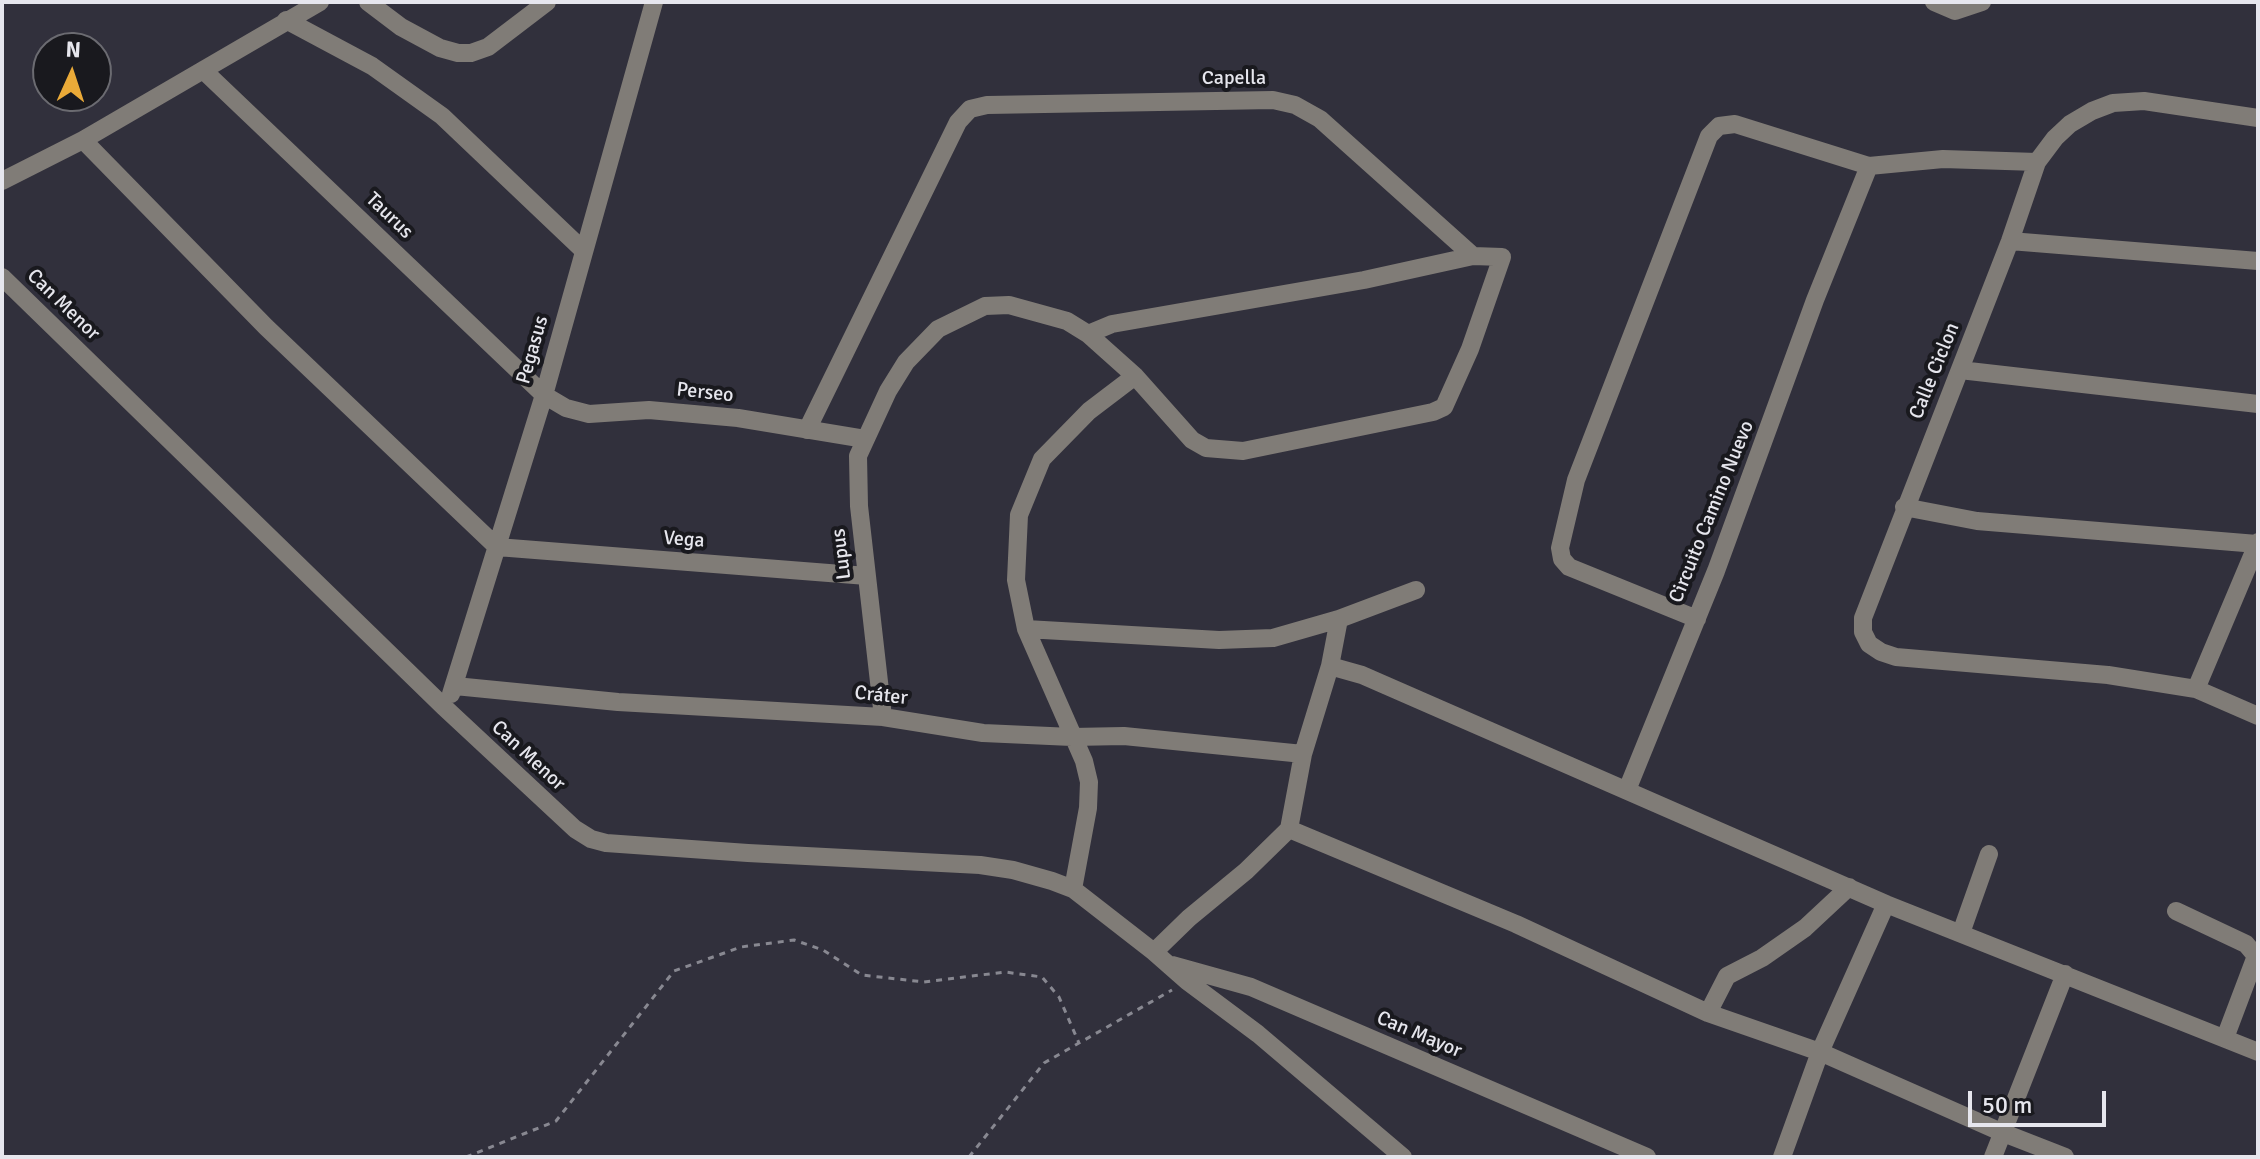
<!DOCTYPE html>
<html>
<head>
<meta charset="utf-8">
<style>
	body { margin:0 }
	#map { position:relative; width:2260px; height:1159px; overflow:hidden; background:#31303c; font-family:Signika,sans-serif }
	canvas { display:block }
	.frame { position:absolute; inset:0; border:4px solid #e6e6ed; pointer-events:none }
	.north { position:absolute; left:32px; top:32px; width:80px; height:80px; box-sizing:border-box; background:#19191e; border:2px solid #6b6b71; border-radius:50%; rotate:3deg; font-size:22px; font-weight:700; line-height:32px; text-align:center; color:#e6e6ed }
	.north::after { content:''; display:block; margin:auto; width:28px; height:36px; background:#eaaa38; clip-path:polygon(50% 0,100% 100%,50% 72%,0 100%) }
	.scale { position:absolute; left:1968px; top:1091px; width:138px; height:36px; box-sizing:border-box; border:4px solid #e6e6ed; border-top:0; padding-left:10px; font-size:24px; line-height:28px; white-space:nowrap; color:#e6e6ed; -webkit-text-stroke:6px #19191e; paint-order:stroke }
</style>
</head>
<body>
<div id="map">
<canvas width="2260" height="1159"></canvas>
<div class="frame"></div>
<div class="north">N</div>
<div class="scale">50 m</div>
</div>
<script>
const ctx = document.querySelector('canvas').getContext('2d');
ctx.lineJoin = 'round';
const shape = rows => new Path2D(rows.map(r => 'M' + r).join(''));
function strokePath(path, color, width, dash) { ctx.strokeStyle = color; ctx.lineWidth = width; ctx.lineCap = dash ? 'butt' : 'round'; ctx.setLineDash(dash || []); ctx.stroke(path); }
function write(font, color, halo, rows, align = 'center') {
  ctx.font = font + ' Signika,sans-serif'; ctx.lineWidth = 8; ctx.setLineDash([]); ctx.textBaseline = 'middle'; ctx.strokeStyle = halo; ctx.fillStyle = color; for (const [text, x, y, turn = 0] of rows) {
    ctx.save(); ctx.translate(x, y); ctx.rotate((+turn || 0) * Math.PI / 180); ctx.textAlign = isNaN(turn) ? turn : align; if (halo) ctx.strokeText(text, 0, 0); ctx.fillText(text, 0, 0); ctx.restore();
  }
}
const path = shape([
	[466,1157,556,1121,674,971,741,947,794,940,823,950,862,975,924,982,1005,972,1042,977,1059,997,1079,1043],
	[969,1157,1044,1063,1172,990]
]);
const minor = shape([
	[368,2,401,27,440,48,458,53,471,53,488,47,547,2],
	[1934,2,1955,11,1982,2],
	[286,20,372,66,442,116,584,251],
	[203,70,544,395,566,408,589,414,649,410,738,418,865,439],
	[2258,118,2144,101,2113,103,2092,111,2070,124,2055,138,2037,162,2010,241,1863,618,1863,632,1869,644,1881,652,1896,657,2108,675,2196,689,2258,716],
	[83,140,266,327,497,547,867,576],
	[2,181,83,140,320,2],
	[2010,241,2258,261],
	[2,277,444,707,575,829,591,839,606,843,748,853,980,865,1013,870,1052,881,1073,889,1154,952,1187,981,1258,1034,1403,1157],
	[1960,370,2258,404],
	[807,430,958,122,970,109,987,105,1273,100,1295,105,1320,119,1473,256],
	[1904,507,1977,521,2257,544],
	[1697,619,1569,567,1562,559,1560,548,1576,480,1709,136,1719,126,1735,124,1869,166,1943,159,2037,162],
	[1026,629,1219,640,1273,638,1339,619,1416,590],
	[1330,666,1362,675,1886,904,2258,1052],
	[455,686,618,702,883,717,983,733,1072,737,1124,736,1303,754],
	[2196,689,2258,542],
	[451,694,544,395,654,2],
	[883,717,859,506,858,456,888,391,906,362,938,329,985,306,1009,305,1067,321,1088,334,1112,324,1364,280,1473,256,1502,257,1470,349,1444,407,1433,412,1243,451,1206,448,1192,440,1135,376,1088,334],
	[1627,790,1716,571,1815,300,1869,166],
	[1289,829,1516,924,1708,1013,1820,1052,2001,1132,2065,1157],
	[1073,889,1088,808,1089,782,1084,761,1026,629,1016,580,1019,515,1042,459,1089,411,1135,376],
	[2176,911,2246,944,2256,956,2225,1038],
	[1961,933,1989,854],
	[1154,952,1189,918,1246,871,1289,829,1303,754,1330,666,1339,619],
	[1172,965,1251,987,1647,1157],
	[1708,1013,1727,976,1762,958,1805,928,1849,887],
	[1782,1157,1820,1052,1886,904],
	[1993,1157,2065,974]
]);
const streetNames = [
	["Capella",1234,79],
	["Taurus",389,216,44],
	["Can Menor",63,305,44],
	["Pegasus",533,350,-74],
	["Calle Ciclon",1935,371,-68],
	["Perseo",705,393,6],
	["Circuito Camino Nuevo",1712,512,-68],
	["Vega",684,540,4],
	["Lupus",842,554,-97],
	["Cráter",881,696,6],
	["Can Menor",528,756,43],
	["Can Mayor",1419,1035,23]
];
strokePath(path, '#888891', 3, [6, 6]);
strokePath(minor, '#807c77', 18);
write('20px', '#e6e6ed', '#19191e', streetNames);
</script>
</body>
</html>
